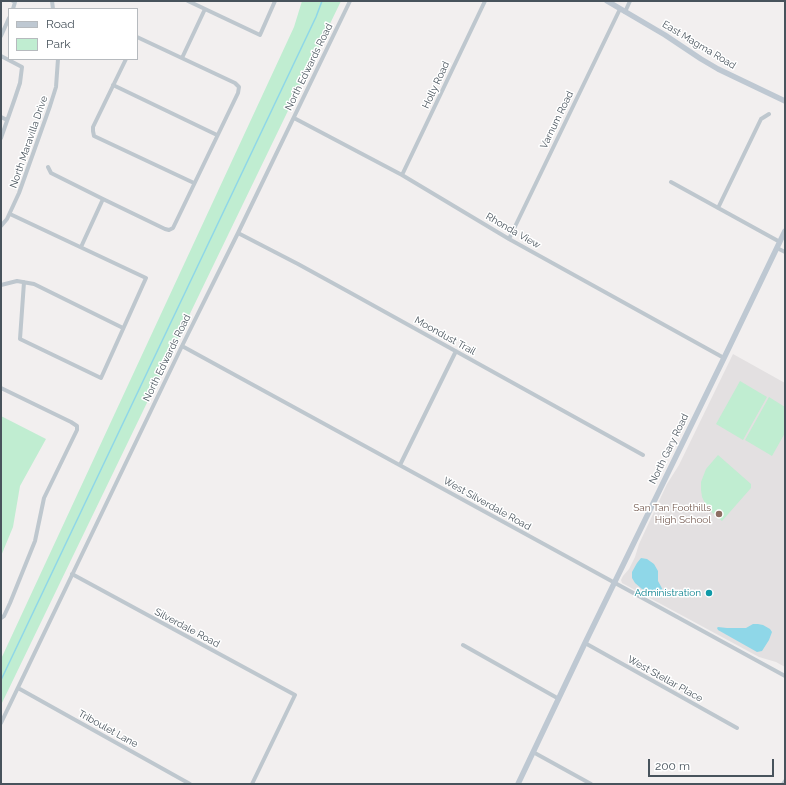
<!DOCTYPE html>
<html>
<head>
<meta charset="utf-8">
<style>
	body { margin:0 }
	#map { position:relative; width:786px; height:785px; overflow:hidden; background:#f2efef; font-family:Raleway,sans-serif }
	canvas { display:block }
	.frame { position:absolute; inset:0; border:2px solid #48535c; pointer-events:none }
	.legend { position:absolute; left:8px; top:8px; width:130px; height:52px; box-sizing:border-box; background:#fff; border:1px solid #b6babe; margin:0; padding:5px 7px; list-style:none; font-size:12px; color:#48535c }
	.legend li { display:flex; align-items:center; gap:8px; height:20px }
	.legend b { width:20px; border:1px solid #b6babe }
	.scale { position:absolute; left:648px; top:759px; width:126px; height:18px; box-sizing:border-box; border:2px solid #48535c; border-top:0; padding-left:5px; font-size:12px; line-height:14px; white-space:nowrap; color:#48535c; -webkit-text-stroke:3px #fff; paint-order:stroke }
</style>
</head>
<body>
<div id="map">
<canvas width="786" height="785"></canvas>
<div class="frame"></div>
<ul class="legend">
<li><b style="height:5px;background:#bec8d2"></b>Road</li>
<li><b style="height:11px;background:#c0edd1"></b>Park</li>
</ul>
<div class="scale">200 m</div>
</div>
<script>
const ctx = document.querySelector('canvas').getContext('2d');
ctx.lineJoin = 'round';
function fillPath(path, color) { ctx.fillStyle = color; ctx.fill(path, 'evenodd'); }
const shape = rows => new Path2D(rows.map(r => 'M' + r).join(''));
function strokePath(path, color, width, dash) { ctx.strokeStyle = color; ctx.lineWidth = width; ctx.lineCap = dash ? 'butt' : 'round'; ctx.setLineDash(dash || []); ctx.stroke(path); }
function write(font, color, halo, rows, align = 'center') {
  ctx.font = font + ' Raleway,sans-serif'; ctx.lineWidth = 3; ctx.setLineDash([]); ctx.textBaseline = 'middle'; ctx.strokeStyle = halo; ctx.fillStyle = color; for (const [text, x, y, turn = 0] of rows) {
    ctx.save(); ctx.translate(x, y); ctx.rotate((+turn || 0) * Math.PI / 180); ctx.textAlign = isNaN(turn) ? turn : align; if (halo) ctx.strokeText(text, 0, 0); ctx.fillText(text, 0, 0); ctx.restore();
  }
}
const education = shape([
	[733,354,785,383,785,667,776,662,759,657,622,583,621,580,623,576,629,569,635,557,639,544,667,484,679,465]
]);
const green = shape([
	[302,1,341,1,1,705,1,659,294,27],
	[740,381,767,397,743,440,716,424],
	[769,397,785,407,785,433,772,456,745,440],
	[1,416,46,439,20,486,13,527,1,556],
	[718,455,751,484,751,488,722,521,708,509,702,497,701,490,701,482,706,469]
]);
const water = shape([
	[641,558,647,559,654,564,658,571,658,581,664,592,664,595,662,597,658,596,642,589,635,583,632,578,632,572,637,563],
	[753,624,758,624,763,625,770,629,772,632,769,640,762,651,757,652,718,630,717,628,718,627,727,628,746,628]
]);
const stream = shape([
	[1,680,316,17,322,1]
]);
const street = shape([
	[52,1,53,9],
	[188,1,260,35,275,1],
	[13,9,15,2,13,1],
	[625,12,630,1],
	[1,36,9,18],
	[1,56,22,67,20,83,15,98,1,138],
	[182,58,205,9],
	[126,59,93,127,93,131,94,136,194,183],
	[113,85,217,135],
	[1,117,7,120],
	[294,118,402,175,509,239,724,358],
	[48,167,51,173,103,199,165,229,169,230,173,228,238,93,239,87,235,83,137,37],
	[402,175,485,1],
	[671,182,780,242],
	[718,208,761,119,769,114],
	[10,214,146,278,101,378,20,339,24,282],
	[1,226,7,219,19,193,50,106,56,87,58,59],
	[238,233,298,264,349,292,643,455],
	[509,239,620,9],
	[81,247,103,199],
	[777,248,785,252],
	[1,285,17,281,34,284,123,328],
	[182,346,785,676],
	[1,388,71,422,77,426,77,430,44,498,35,541,10,603,4,616,1,618],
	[400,465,456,351],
	[72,574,295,695,252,784],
	[585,643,737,728],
	[463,645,559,699],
	[18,688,190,784],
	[1,723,182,346,238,233,350,1],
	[533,752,591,784],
	[783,784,785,781]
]);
const secondary = shape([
	[607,1,665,35,701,59,718,69,785,101],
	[518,784,585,643,724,358,785,231]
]);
const markers = [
	[719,514,4,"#8d6e63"],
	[709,593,4,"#0f9aa8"]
];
const streetNames = [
	["East Magma Road",699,45,31],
	["North Edwards Road",309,67,-64],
	["Holly Road",436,85,-65],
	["Varnum Road",557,120,-64],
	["North Maravilla Drive",29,142,-71],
	["Rhonda View",513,231,30],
	["Moondust Trail",445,336,29],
	["North Edwards Road",167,358,-64],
	["North Gary Road",669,449,-64],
	["West Silverdale Road",487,504,29],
	["Silverdale Road",187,628,28],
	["West Stellar Place",665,679,29],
	["Triboulet Lane",108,729,29]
];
const educationNames = [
	["San Tan Foothills",711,508],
	["High School",711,520]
];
const cultureNames = [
	["Administration",701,593]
];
fillPath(education, '#e3e0e1');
fillPath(green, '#c0edd1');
fillPath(water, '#8fd7e8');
strokePath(stream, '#8fd7e8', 1.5);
strokePath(street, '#bec7ce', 4);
strokePath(secondary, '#bec8d2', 5.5);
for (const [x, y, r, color] of markers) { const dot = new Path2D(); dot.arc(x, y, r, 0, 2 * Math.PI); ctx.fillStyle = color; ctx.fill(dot); strokePath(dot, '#fff', 1.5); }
write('10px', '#48535c', '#fff', streetNames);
write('10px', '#785e54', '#fff', educationNames, 'right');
write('10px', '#0d838f', '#fff', cultureNames, 'right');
</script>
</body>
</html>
